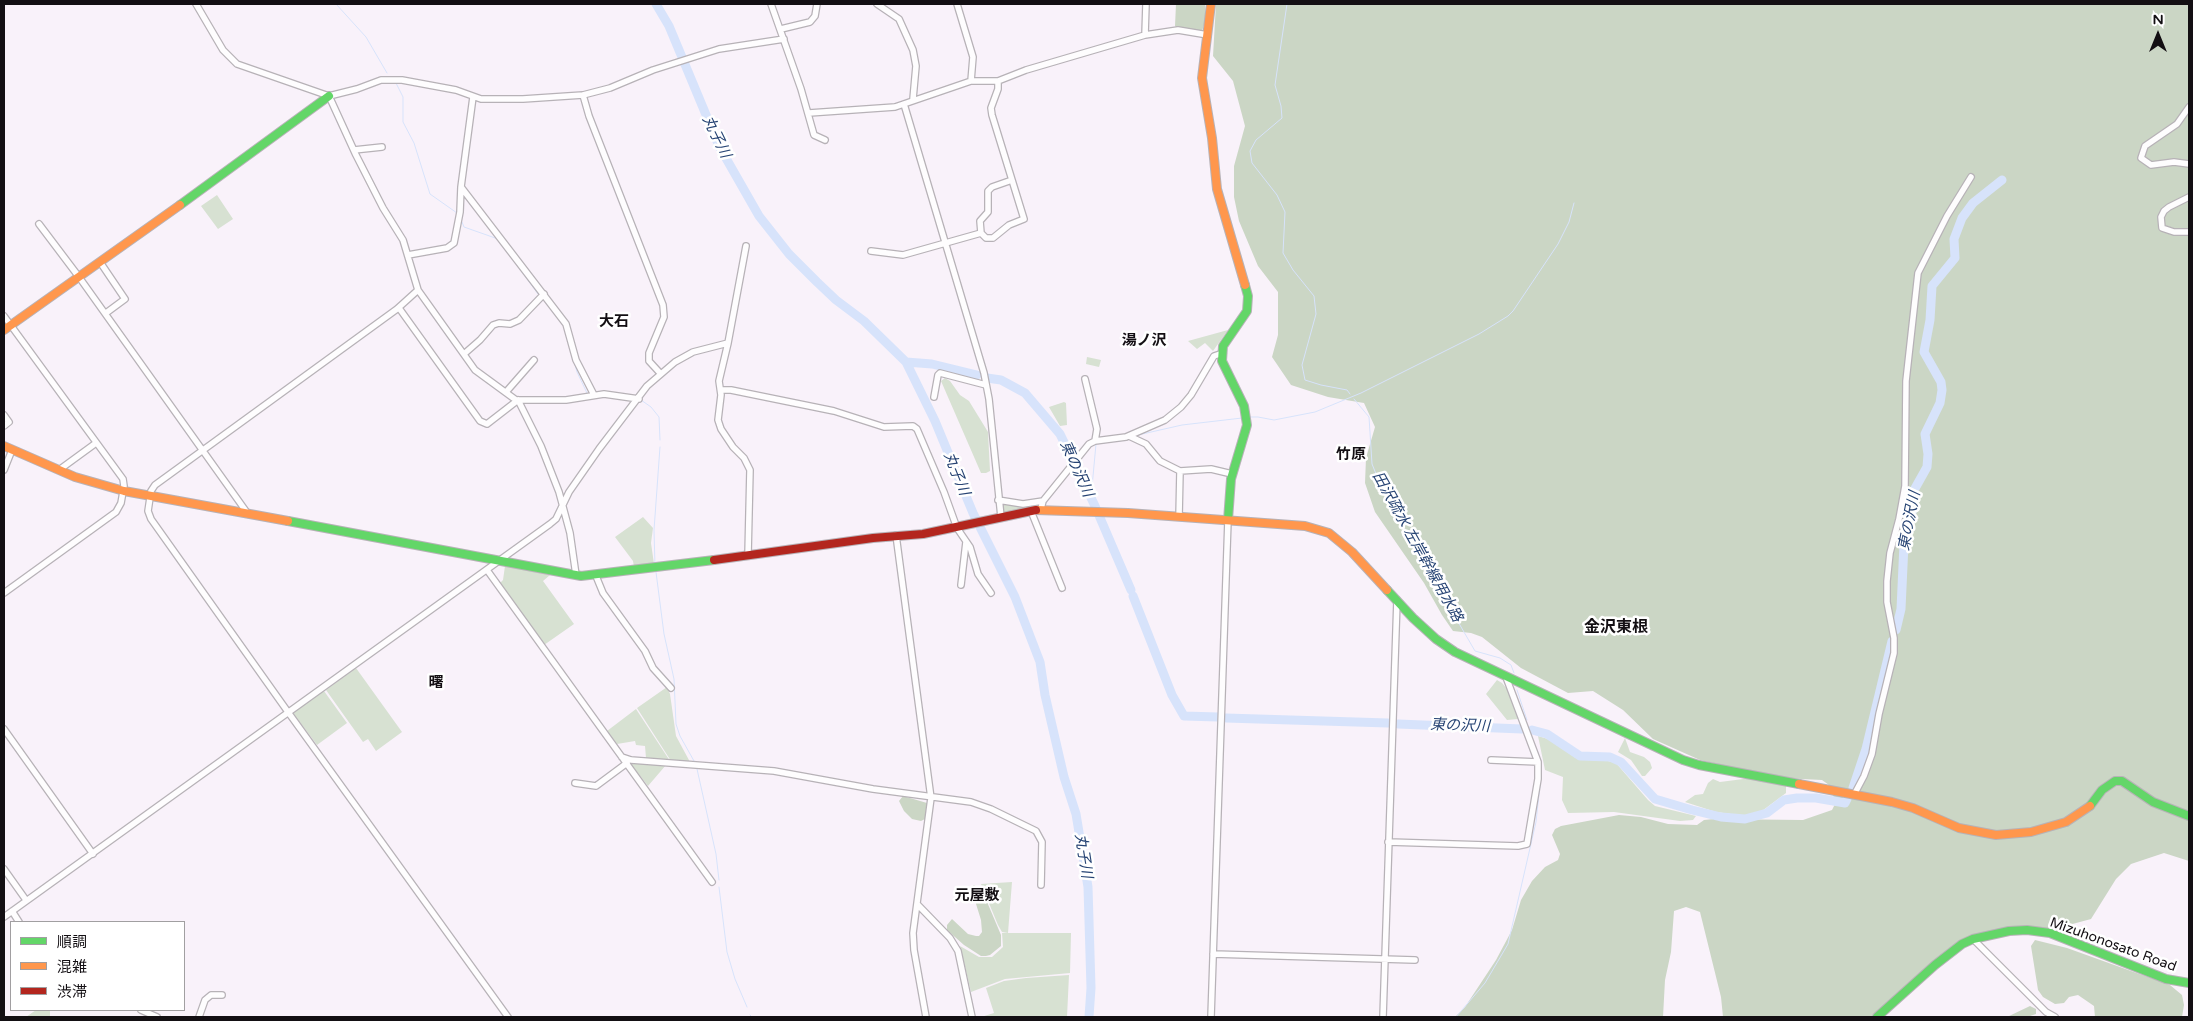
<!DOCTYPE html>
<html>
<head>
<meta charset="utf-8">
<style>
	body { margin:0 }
	#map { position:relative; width:2193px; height:1021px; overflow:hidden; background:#f9f2fa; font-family:"Varela Round","Noto Sans JP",sans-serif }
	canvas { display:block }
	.frame { position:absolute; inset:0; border:5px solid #130f13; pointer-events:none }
	.legend { position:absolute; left:10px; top:921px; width:175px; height:90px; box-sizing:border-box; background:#fff; border:1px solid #a19fa1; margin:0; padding:6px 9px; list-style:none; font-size:15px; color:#130f13 }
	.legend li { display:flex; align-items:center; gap:10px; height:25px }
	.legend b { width:25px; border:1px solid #a19fa1 }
	.north { position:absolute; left:2133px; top:10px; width:50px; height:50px; -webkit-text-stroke:4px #fff; paint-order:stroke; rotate:0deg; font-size:14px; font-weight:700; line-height:20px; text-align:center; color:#130f13 }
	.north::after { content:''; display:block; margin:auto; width:18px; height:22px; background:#130f13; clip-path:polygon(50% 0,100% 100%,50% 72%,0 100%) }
</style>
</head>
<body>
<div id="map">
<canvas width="2193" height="1021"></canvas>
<div class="frame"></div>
<ul class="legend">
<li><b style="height:6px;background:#63d668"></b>順調</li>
<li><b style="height:6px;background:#ff974d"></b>混雑</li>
<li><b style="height:6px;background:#b3261e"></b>渋滞</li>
</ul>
<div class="north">N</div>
</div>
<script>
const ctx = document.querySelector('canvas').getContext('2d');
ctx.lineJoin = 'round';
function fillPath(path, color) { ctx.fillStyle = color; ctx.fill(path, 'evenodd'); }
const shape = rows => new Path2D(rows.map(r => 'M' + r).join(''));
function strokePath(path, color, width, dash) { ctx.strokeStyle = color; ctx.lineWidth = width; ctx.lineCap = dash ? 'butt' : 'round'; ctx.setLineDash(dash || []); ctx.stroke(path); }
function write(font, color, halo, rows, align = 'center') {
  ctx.font = font + ' "Varela Round","Noto Sans JP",sans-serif'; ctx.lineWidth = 5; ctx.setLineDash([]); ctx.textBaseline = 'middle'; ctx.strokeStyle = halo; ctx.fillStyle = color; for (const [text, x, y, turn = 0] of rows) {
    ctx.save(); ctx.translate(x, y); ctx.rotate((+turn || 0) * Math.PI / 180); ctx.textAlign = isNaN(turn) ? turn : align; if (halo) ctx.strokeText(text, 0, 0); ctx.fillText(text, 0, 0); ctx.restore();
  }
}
const green = shape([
	[217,195,233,219,218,229,201,206],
	[1228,330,1213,351,1205,343,1197,349,1188,341],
	[1087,357,1101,360,1099,367,1086,364],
	[945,378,950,381,960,395,969,401,988,432,990,471,986,473,981,473,941,381],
	[1064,402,1066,403,1067,425,1060,426,1049,407],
	[1002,503,1025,507,1026,508,1004,513],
	[643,517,653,528,651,543,654,564,634,567,633,561,615,537],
	[505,566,550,575,543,581,574,624,544,645,499,584,503,580],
	[356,668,402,732,376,751,368,739,363,742,326,690],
	[1497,680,1502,683,1507,689,1518,719,1507,720,1486,694],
	[667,687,670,694,676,736,690,762,671,761,637,708],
	[324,691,347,723,317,745,293,713],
	[636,709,670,761,646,758,645,746,636,745,635,741,617,744,607,731],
	[1538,736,1548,739,1576,758,1604,760,1616,763,1648,800,1655,806,1696,816,1693,820,1680,821,1614,812,1568,813,1562,800,1563,777,1545,770],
	[1625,738,1630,752,1644,757,1650,762,1652,768,1645,776,1642,776,1631,760,1618,752],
	[630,763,666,765,648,786],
	[1751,778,1786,786,1786,793,1762,811,1746,816,1716,812,1685,802,1695,795,1703,794,1708,783,1713,779,1720,782],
	[1012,882,1008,933,1002,932,998,925,981,884],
	[1002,933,1071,933,1070,973,1005,979,971,992,960,946,979,957,992,957,1003,947],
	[1069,975,1067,1017,981,1017,994,1013,986,988,1004,981,1026,978],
	[36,1010,50,1010,50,1017,26,1017]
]);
const forest = shape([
	[1176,4,1205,4,1206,19,1202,31,1185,33,1175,26],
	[1216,4,2189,4,2189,861,2164,853,2131,864,2116,879,2091,919,2054,929,2009,927,1972,935,1943,954,1873,1017,1723,1017,1721,997,1700,912,1686,907,1674,911,1671,952,1665,980,1663,1017,1455,1017,1465,1007,1496,960,1512,930,1521,900,1532,881,1545,867,1558,860,1560,854,1552,835,1555,829,1561,826,1619,815,1641,817,1668,824,1697,825,1704,820,1714,819,1803,820,1832,810,1835,804,1833,794,1829,785,1822,780,1781,778,1700,760,1653,739,1623,710,1593,691,1568,693,1521,668,1482,637,1471,633,1453,631,1442,615,1424,583,1375,512,1365,483,1366,458,1375,427,1364,403,1328,397,1291,385,1272,357,1278,335,1278,292,1258,266,1239,221,1234,197,1234,166,1245,126,1233,81,1213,56],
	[903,796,927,803,925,819,921,821,912,819,904,811,899,801],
	[974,885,982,890,1001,935,1001,946,990,955,986,956,981,956,964,945,947,930,947,925,952,919,968,934,976,936,979,936,982,932,981,920,972,891,971,887],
	[2035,940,2067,948,2170,985,2182,995,2184,1005,2182,1017,2095,1017,2094,1006,2078,995,2069,997,2064,1003,2055,1004,2043,997,2038,990,2031,946],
	[2030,1006,2036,1009,2036,1014,2027,1017,2007,1017]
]);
const stream = shape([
	[336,4,366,37,387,73],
	[1287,4,1275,85,1281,106,1282,118,1256,140,1250,151,1252,163,1277,195,1285,212,1283,253,1293,270,1314,296,1316,314,1302,365,1305,380,1321,385,1347,390,1350,394],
	[396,83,403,97,403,122,414,143,430,194,457,213],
	[462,222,464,227,498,239],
	[506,250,538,294],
	[542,299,548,305],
	[570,347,577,372,587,393],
	[1354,399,1369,417,1372,464,1385,496,1475,651,1500,658,1511,665,1514,673],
	[641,400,651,407,659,417,660,440],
	[1250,417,1258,417,1274,420,1315,412,1361,393,1479,334,1508,316,1513,311,1558,244,1569,222,1574,203],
	[1138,435,1182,425,1242,418],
	[1119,441,1130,439],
	[1091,498,1096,444,1105,443],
	[655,566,654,530,660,447],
	[656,572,664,634,674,679,676,724,680,736,694,761],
	[1517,690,1527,720],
	[1537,750,1540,759],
	[1541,762,1541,776],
	[697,769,716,854,719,880],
	[719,887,727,952,735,979,747,1007],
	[750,1015,752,1017],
	[1456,1017,1485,983,1508,944,1536,822,1540,785]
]);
const river = shape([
	[656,4,669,26,719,146,759,216,789,254,817,282,836,300,864,321,906,362,935,421,973,513,1015,597,1040,662,1045,695,1064,777,1076,814,1088,887,1091,988,1089,1017],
	[906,362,932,364,977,375],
	[987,378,1001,380,1025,393,1060,434,1095,506,1131,590],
	[1133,596,1172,695,1184,716,1218,717],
	[1896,630,1901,609,1904,544,1914,504,1913,492,1927,467,1928,454,1925,434,1940,403,1942,390,1941,382,1924,352,1930,320,1932,286,1955,258,1954,239,1962,218,1973,203,2002,180],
	[1226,718,1388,723],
	[1398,724,1522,729],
	[1532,730,1547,734,1580,756,1610,757,1621,762,1655,799,1692,810,1721,817,1745,819,1767,813,1784,800,1797,798,1816,798,1845,803,1847,799],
	[1853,788,1866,749,1892,641]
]);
const street = shape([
	[196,4,223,50,237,64,329,96,356,155,383,208,403,240,418,290,475,370,516,400,566,400,604,394,639,399],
	[771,4,801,89,814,135,825,140],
	[877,4,899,19,913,50,916,66,913,99],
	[957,4,973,57,971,81],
	[781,29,810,22,815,16,817,4],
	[1145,35,1146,4],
	[998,81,998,89,991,108,992,115,1024,219,1009,225,993,238,986,238,981,233,980,221,988,212,988,191,992,187,1012,180],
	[583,95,589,116,663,305,664,317,649,353,649,361,660,373],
	[329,96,357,89,381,80,402,80,456,90,481,99,523,99,583,95,610,88,653,70,719,49,784,39],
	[473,97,461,187,566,324,576,360,594,395],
	[904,104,984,373,989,399,1001,517],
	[2189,107,2177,124,2145,146,2141,158,2151,165,2174,162,2189,164],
	[809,113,895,107,971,81,998,81,1026,70,1145,35,1178,30,1208,35],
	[354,150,382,147],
	[2189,197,2169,207,2164,211,2161,217,2162,228,2174,232,2189,232],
	[39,224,79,277,248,514],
	[871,251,903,255,981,233],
	[408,255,447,248,454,243,460,212,461,187],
	[100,262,125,299,106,313],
	[418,290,397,309,155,485,151,491,148,511,151,519,288,712,508,1017],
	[399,308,480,421,487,424,518,400,541,446,559,492,570,533,576,575],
	[4,316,123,479,124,486,121,503,116,512,4,593],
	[728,343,719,381,721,395,718,420,721,429,733,447,744,458,750,470,748,555],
	[464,354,480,340,493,325,499,323,510,324,519,320,544,294],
	[1085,379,1097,429,1095,441],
	[721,390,731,390,834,411,884,427,913,426,917,429,944,492,957,528,970,547,978,574,991,593],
	[506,392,534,360],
	[934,397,938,375,940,373,986,385],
	[4,415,9,422,4,426],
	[1129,436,1146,444,1160,461,1180,471,1179,517],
	[4,470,12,450],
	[59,470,96,443],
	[1180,471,1211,469,1232,474],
	[998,500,1023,504,1043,501],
	[1041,509,1043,501,1089,444,1095,441,1126,437,1165,420,1181,407,1191,395,1214,356,1223,353],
	[1031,511,1062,588],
	[896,535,931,798,913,933,914,950,926,1017],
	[487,570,712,882],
	[596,576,603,593,645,651,653,668,671,688],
	[961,585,966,542],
	[4,729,93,854],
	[622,757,631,760,774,771,873,789,971,802,991,809,1036,831,1042,842,1041,885],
	[1491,760,1538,762],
	[575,783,596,786,627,763],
	[1855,793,1864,776,1872,754,1879,714,1894,653,1894,638,1887,602,1887,581,1890,553,1899,519,1905,486,1906,381,1918,273,1947,216,1971,177],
	[1388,842,1518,846,1527,844,1538,779,1538,762,1506,677],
	[4,869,26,900],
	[918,905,950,938,958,951,972,1017],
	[12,911,19,922],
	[4,917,550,524,556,519,569,492,599,449,647,386,675,362,693,352,728,343,746,246],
	[1973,939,2046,1012,2055,1017],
	[1213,954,1415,960],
	[141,1010,157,1017],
	[199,1017,205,1000,211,995,222,995],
	[1211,1017,1228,520],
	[1383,1017,1397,600]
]);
const fast = shape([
	[180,205,329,96],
	[1228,520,1231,479,1247,425,1244,406,1222,361,1223,346,1247,311,1248,296,1245,285],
	[288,521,581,576,714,560],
	[1387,590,1413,618,1436,639,1455,652,1683,760,1699,765,1799,784],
	[2090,806,2102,790,2115,781,2122,781,2153,802,2189,816],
	[1877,1017,1935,965,1962,944,1973,939,2009,931,2027,930,2050,933,2166,979,2189,983]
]);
const slow = shape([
	[1211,4,1202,78,1212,138,1217,189,1245,285],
	[4,330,180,205],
	[4,446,75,477,124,491,288,521],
	[1036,510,1128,513,1305,526,1329,533,1352,552,1387,590],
	[1799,784,1892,802,1913,808,1959,828,1996,835,2031,832,2066,822,2090,806]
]);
const jam = shape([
	[714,560,873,538,923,534,1036,510]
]);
const streetNames = [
	["Mizuhonosato Road",2113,945,20]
];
const waterNames = [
	["丸子川",716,137,64],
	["東の沢川",1076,469,66],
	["丸子川",956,474,68],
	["東の沢川",1910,521,-79],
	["田沢疏水 左岸幹線用水路",1417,547,61],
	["東の沢川",1460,726,2],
	["丸子川",1083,856,81]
];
const neighbourhoodNames = [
	["大石",614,322],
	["湯ノ沢",1144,341],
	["竹原",1351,455],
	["曙",436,683],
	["元屋敷",977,896]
];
const quarterNames = [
	["金沢東根",1616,628]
];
fillPath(green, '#d7e1d2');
fillPath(forest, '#cbd6c5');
strokePath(stream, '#d7e3fb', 1);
strokePath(river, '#d7e3fb', 9);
strokePath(street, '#b7b2b7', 8);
strokePath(fast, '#b7b2b7', 10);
strokePath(slow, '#b7b2b7', 10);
strokePath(jam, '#b7b2b7', 10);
strokePath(street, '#fefdfe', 5.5);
strokePath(fast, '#63d668', 8);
strokePath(slow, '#ff974d', 8);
strokePath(jam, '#b3261e', 8);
write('14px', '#130f13', '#fff', streetNames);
write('italic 15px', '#274474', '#fff', waterNames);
write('bold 15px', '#130f13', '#fff', neighbourhoodNames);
write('bold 16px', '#130f13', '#fff', quarterNames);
</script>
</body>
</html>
